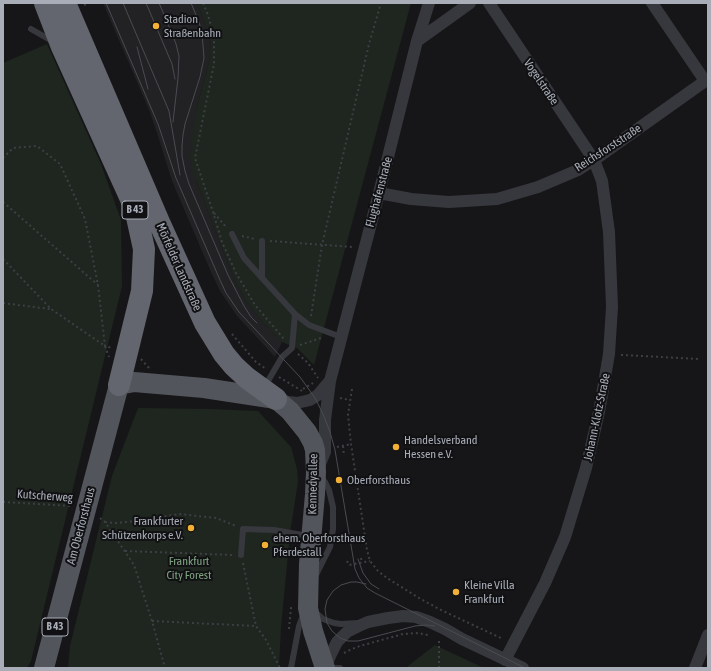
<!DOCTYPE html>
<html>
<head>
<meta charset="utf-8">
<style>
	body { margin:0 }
	#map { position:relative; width:711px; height:671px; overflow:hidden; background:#161618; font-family:"Asap Condensed",sans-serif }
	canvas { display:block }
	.frame { position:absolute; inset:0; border:4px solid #a8adb8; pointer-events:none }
</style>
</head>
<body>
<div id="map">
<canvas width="711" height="671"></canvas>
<div class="frame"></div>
</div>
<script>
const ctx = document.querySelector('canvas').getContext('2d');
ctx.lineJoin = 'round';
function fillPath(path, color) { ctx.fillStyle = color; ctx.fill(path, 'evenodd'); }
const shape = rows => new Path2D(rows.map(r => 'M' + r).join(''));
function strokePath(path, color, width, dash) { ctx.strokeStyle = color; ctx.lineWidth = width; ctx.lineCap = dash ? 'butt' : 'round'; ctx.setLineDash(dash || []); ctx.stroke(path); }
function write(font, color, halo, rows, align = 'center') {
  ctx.font = font + ' "Asap Condensed",sans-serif'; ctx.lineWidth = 4; ctx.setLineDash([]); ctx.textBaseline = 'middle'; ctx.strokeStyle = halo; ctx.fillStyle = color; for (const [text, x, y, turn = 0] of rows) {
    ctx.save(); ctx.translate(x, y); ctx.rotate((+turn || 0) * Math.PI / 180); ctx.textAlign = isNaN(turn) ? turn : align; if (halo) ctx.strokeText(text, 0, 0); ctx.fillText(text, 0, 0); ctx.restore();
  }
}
const built = shape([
	[103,3,197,3,211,39,209,62,196,111,196,180,225,256,237,285,246,301,259,318,282,342,275,357,237,316,220,291,211,272,172,181,158,136,150,112]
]);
const green = shape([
	[197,3,411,3,314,365,297,348,282,342,259,318,246,301,237,285,225,256,196,180,191,165,190,153,196,111,209,62,211,39],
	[47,44,101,164,121,220,122,286,31,661,27,668,3,668,3,63],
	[138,408,211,409,258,411,291,447,297,469,298,482,290,533,281,627,279,668,68,668,70,646,112,476],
	[435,645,439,647,484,668,408,668,408,666]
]);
const path = shape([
	[203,3,208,15,214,37,214,64,195,158,213,212,222,242,236,273,255,305,284,339],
	[84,5,89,3],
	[3,158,13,148,37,146,60,164,85,219,98,285,105,346,112,348],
	[3,202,98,285],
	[214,213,227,228],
	[242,236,255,239],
	[270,241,353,247],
	[3,259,51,309,105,346,109,357],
	[3,303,50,309],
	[311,316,322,245,369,44,381,3],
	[232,334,256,362,266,369],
	[300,345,321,338],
	[298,354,308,363,318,378],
	[621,355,700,359],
	[141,359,149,368],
	[279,377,302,391],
	[303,389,313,383],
	[352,389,348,415,351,444,367,550,370,561,378,571,387,578,419,598,441,610,503,639],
	[340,398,350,400],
	[343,446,344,456],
	[337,447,351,444],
	[3,502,72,506],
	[100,518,105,522,134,565,152,621,165,668],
	[105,522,116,523,136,521,179,514,216,518,236,526],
	[125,551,233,555],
	[361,558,362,563],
	[347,561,349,565,370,561],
	[243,563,256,626,266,640,280,668],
	[152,621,256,626],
	[289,629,291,607],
	[344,653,352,649,360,646,403,634,418,633,428,635],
	[439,668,439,639]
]);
const lane = shape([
	[31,29,52,41],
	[232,234,244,258,262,278],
	[262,241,262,278,295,314,309,325,341,337],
	[265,386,282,357,292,348,295,314],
	[241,555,243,529,274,530,308,536],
	[315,577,330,547,333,529,333,507,329,490,325,482,321,477],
	[315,612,323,619,334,623,341,624,358,623],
	[291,668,299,626,302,618,304,614],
	[328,668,340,668]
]);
const street = shape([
	[489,3,594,160,602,181,609,232,612,307,609,354,599,412,586,468,565,537,545,583,505,660],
	[652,3,705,81],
	[417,41,470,3],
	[379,193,411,199,449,202,497,199,538,187,578,170,594,160,708,79],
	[280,401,297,403,310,400,318,395,329,382],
	[320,464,325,452,325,420,330,381,379,193,417,41,429,3],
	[325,668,331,654,337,642,347,632,361,625,368,622,388,618,403,616,416,617,430,622,445,629,462,639,523,668],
	[695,668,708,635]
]);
const primary = shape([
	[44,668,119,385,134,382,204,388,276,399,290,411,307,432,313,443,315,450,316,472,315,494,309,564,308,608,313,631,325,668]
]);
const highway = shape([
	[45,3,62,47,135,208,144,249,142,291,119,385],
	[65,3,159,222,205,323,224,354,234,366,247,378,276,399]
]);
const tram = shape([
	[106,3,158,124,176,178,220,280,226,293,239,312,300,377,315,398,323,414,330,432,335,450,355,569,359,578,367,588,375,593,525,668],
	[123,3,169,111,180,175],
	[146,3,172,64,175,79],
	[159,3,171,31,176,44,179,56,178,78,173,122],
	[191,3,199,22,202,33,204,58,200,77,185,124,183,135,182,146,182,156,185,171,189,184,228,275,244,306,251,317,257,323],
	[137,47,148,89],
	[358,559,363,573,371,584,379,589],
	[366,584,357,582,351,582,341,585,333,591,327,600,325,609,327,623,332,631,340,638,348,641,358,641,415,626,426,625,435,626]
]);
const markers = [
	[156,26,4,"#f2b134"],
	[396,447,4,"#f2b134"],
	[339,480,4,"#f2b134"],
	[191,528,4,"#f2b134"],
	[265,545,4,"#f2b134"],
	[456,592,4,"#f2b134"]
];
const shields = [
	[135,210,26],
	[55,627,26]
];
const shieldNames = [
	["B 43",135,210],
	["B 43",55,627]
];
const poiNames = [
	["Stadion",164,19],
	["Straßenbahn",164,33],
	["Handelsverband",404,440],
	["Hessen e.V.",404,454],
	["Oberforsthaus",347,480],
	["Frankfurter",183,521,"right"],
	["Schützenkorps e.V.",183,535,"right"],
	["ehem. Oberforsthaus",273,538],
	["Pferdestall",273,552],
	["Kleine Villa",464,585],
	["Frankfurt",464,599]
];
const streetNames = [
	["Vogelstraße",541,82,56],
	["Reichsforststraße",608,148,-33],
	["Flughafenstraße",379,192,-75],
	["Mörfelder Landstraße",179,267,66],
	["Johann-Klotz-Straße",597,417,-78],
	["Kennedyallee",313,484,-89],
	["Kutscherweg",45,496,4],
	["Am Oberforsthaus",81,526,-75]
];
const parkNames = [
	["Frankfurt",189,561],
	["City Forest",189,575]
];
fillPath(built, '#222225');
fillPath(green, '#1e261f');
strokePath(path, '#3d3f44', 2, [2, 3]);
strokePath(lane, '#37383d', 6);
strokePath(street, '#37383d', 12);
strokePath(primary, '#53555c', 20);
strokePath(highway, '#63666e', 22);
strokePath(tram, '#4a4c52', 1);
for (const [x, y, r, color] of markers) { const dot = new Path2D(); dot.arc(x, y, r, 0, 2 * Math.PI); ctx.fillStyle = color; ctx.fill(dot); strokePath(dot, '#111113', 1.5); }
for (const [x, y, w] of shields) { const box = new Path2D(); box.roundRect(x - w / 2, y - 9, w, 18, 3); ctx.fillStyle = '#111113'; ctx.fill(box); strokePath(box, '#a8adb8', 1); }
write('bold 11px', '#a8adb8', null, shieldNames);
write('12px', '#a8adb8', '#111113', poiNames, 'left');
write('12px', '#a8adb8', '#111113', streetNames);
write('12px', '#7fa381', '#111113', parkNames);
</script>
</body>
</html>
